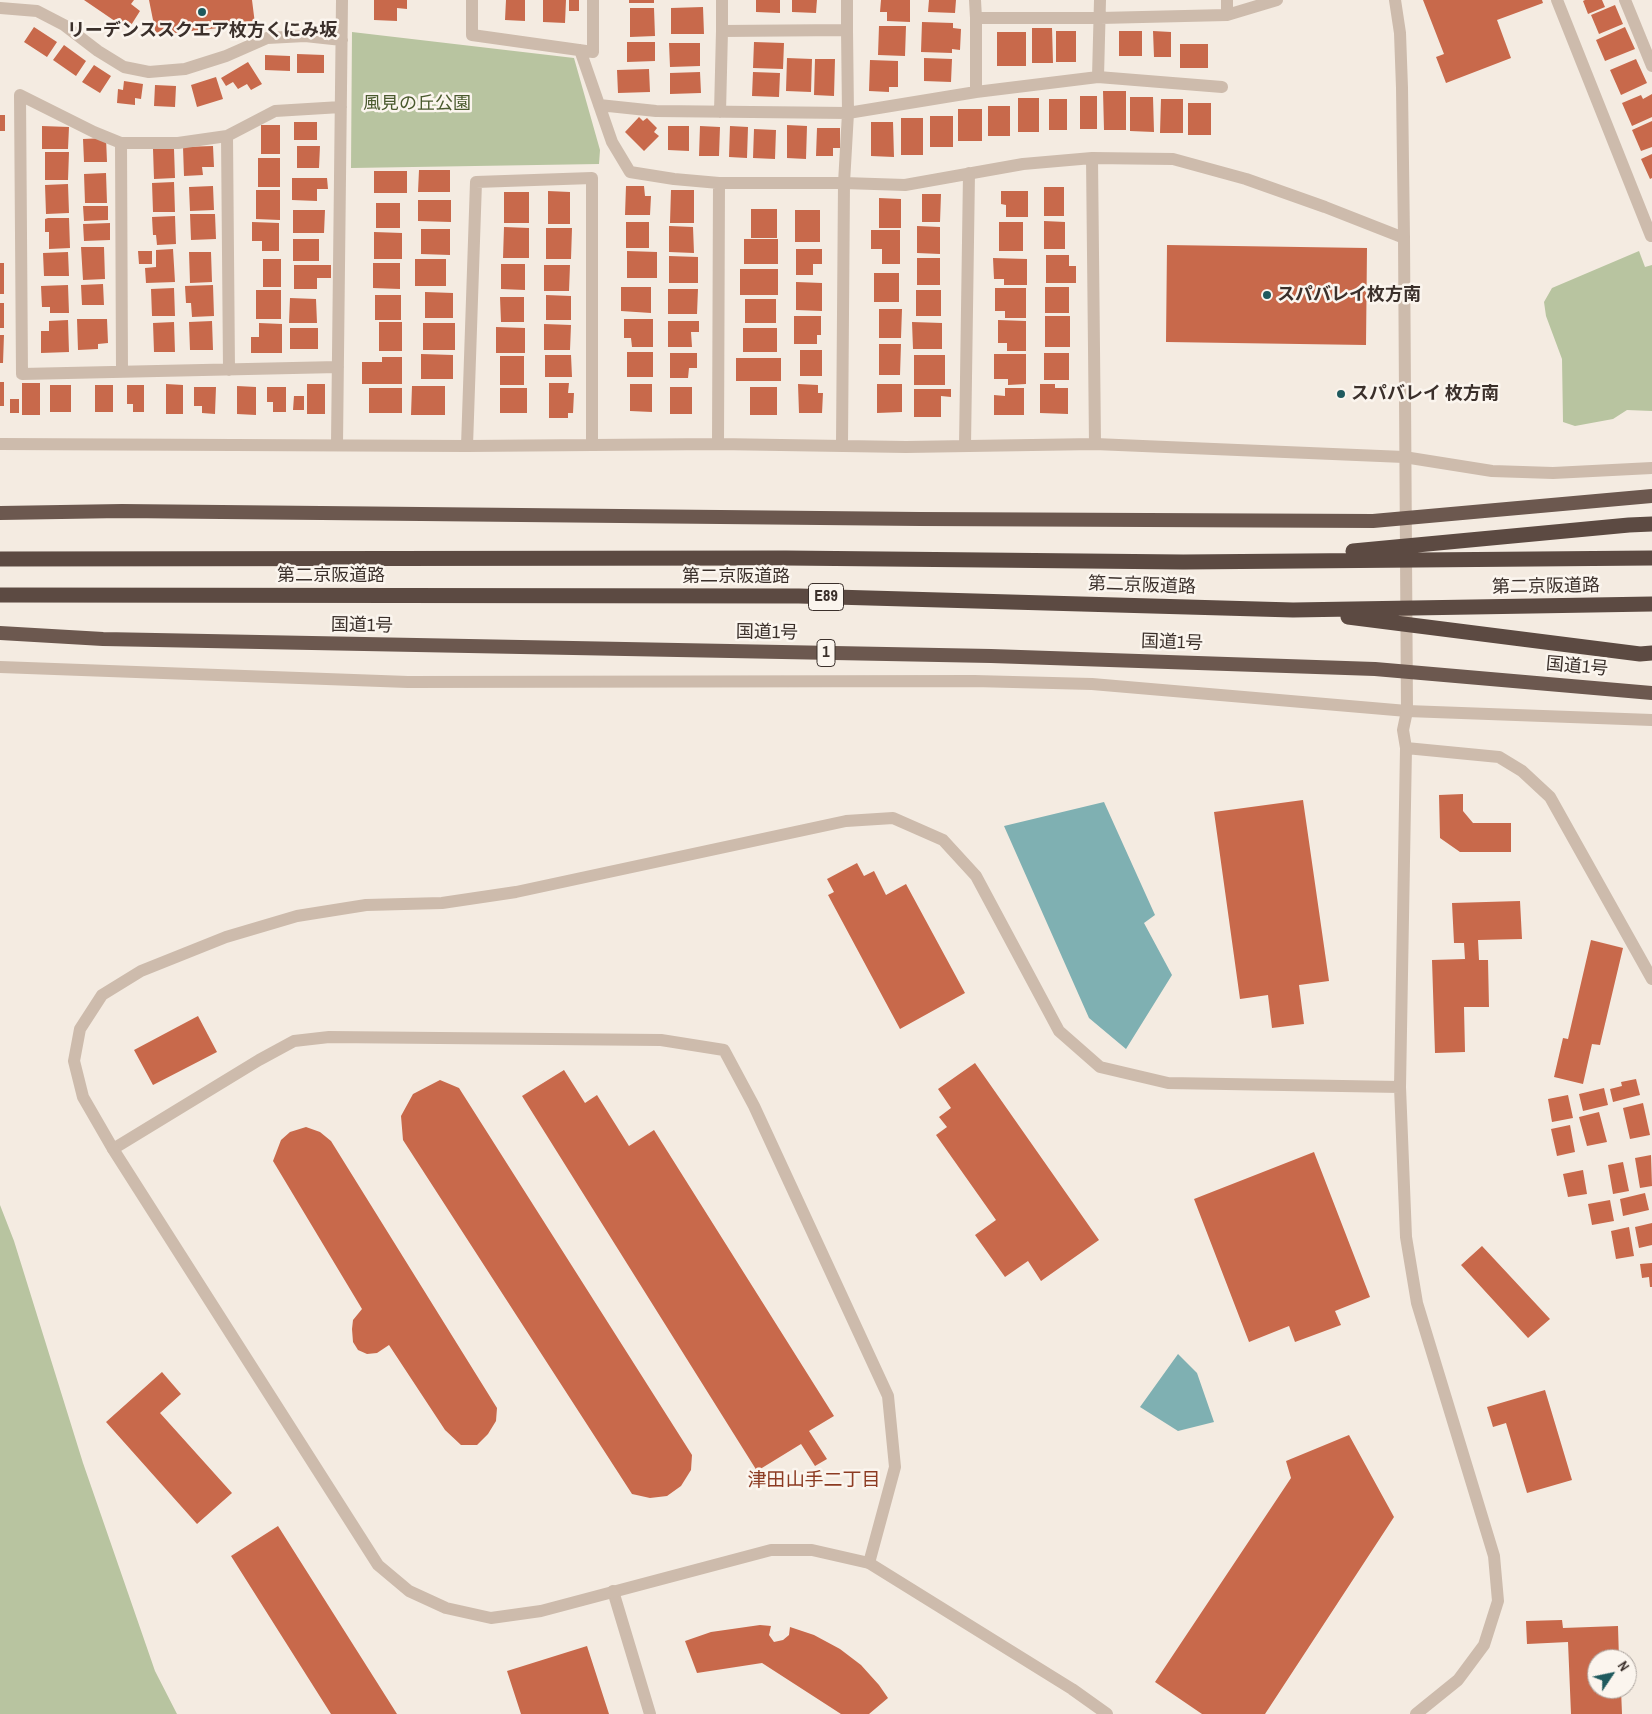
<!DOCTYPE html>
<html>
<head>
<meta charset="utf-8">
<style>
	body { margin:0 }
	#map { position:relative; width:1652px; height:1714px; overflow:hidden; background:#f4ebe1; font-family:"Archivo Narrow",sans-serif }
	canvas { display:block }
	.north { position:absolute; left:1587px; top:1649px; width:50px; height:50px; box-sizing:border-box; background:#fbf5ee; border:1px solid #aea6a0; border-radius:50%; rotate:56deg; font-size:14px; font-weight:700; line-height:20px; text-align:center; color:#3b302b }
	.north::after { content:''; display:block; margin:auto; width:18px; height:22px; background:#1f5a5e; clip-path:polygon(50% 0,100% 100%,50% 72%,0 100%) }
</style>
</head>
<body>
<div id="map">
<canvas width="1652" height="1714"></canvas>
<div class="north">N</div>
</div>
<script>
const ctx = document.querySelector('canvas').getContext('2d');
ctx.lineJoin = 'round';
function fillPath(path, color) { ctx.fillStyle = color; ctx.fill(path, 'evenodd'); }
const shape = rows => new Path2D(rows.map(r => 'M' + r).join(''));
function strokePath(path, color, width, dash) { ctx.strokeStyle = color; ctx.lineWidth = width; ctx.lineCap = dash ? 'butt' : 'round'; ctx.setLineDash(dash || []); ctx.stroke(path); }
function write(font, color, halo, rows, align = 'center') {
  ctx.font = font + ' "Archivo Narrow","Noto Sans JP",sans-serif'; ctx.lineWidth = 5; ctx.setLineDash([]); ctx.textBaseline = 'middle'; ctx.strokeStyle = halo; ctx.fillStyle = color; for (const [text, x, y, turn = 0] of rows) {
    ctx.save(); ctx.translate(x, y); ctx.rotate((+turn || 0) * Math.PI / 180); ctx.textAlign = isNaN(turn) ? turn : align; if (halo) ctx.strokeText(text, 0, 0); ctx.fillText(text, 0, 0); ctx.restore();
  }
}
const green = shape([
	[352,32,574,58,600,150,599,164,351,168],
	[1639,251,1645,267,1652,265,1652,411,1627,410,1613,419,1575,426,1563,422,1562,359,1546,316,1544,302,1552,288],
	[0,1205,14,1241,83,1463,155,1671,177,1714,0,1714]
]);
const water = shape([
	[1104,802,1155,915,1144,923,1172,975,1126,1049,1089,1018,1004,826],
	[1178,1354,1197,1373,1214,1422,1178,1431,1140,1407]
]);
const building = shape([
	[84,0,134,0,131,4,140,11,128,30],
	[149,0,252,0,255,24,156,35],
	[374,0,407,0,407,9,397,8,397,21,374,20],
	[506,0,525,0,525,21,505,20],
	[543,0,566,0,565,23,543,22],
	[569,0,579,0,579,11,569,11],
	[629,0,654,0,654,3,629,3],
	[756,0,780,0,780,13,756,12],
	[792,0,817,0,816,13,792,12],
	[881,0,910,0,910,22,887,21,887,12,880,12],
	[929,0,956,0,955,13,928,12],
	[1423,0,1542,0,1543,3,1497,20,1511,58,1446,83,1436,57,1444,54],
	[1585,0,1602,0,1605,7,1588,14,1583,1],
	[1615,5,1623,24,1599,34,1591,15],
	[703,7,704,34,671,34,671,8],
	[630,8,654,8,655,36,630,37],
	[922,22,953,23,953,28,961,29,960,50,952,49,952,53,921,52],
	[879,26,906,26,905,56,878,55],
	[34,27,57,42,47,57,24,42],
	[1625,27,1635,49,1605,61,1596,40],
	[1032,28,1052,28,1053,63,1032,63],
	[1056,31,1076,31,1076,62,1056,62],
	[1119,31,1142,31,1142,56,1119,56],
	[1153,31,1171,32,1171,57,1154,57],
	[997,32,1026,32,1026,66,997,66],
	[627,42,655,42,655,61,627,62],
	[754,42,784,43,783,69,753,68],
	[669,43,700,43,700,66,670,67],
	[1180,44,1208,44,1208,68,1180,68],
	[64,45,86,61,76,76,53,60],
	[297,54,324,55,324,73,297,73],
	[265,55,290,56,290,71,265,70],
	[787,58,812,59,811,92,786,91],
	[924,58,952,59,951,82,924,81],
	[815,59,835,59,834,96,814,95],
	[1636,59,1647,83,1621,95,1610,70],
	[870,60,898,61,898,87,889,87,889,92,869,91],
	[248,62,262,84,251,90,247,84,238,89,233,82,226,86,221,78],
	[94,65,111,76,100,93,82,82],
	[649,69,650,92,618,93,617,70],
	[700,72,701,93,670,94,670,73],
	[753,72,780,73,779,97,752,96],
	[216,77,223,99,197,107,191,85],
	[124,81,143,84,141,99,135,98,135,105,117,103,118,89,123,90],
	[155,85,176,86,175,107,154,106],
	[1103,91,1126,91,1126,130,1104,130],
	[1652,94,1652,117,1632,126,1622,103,1641,95,1643,99],
	[1080,96,1097,96,1097,129,1080,129],
	[1130,97,1153,97,1154,132,1130,131],
	[1018,98,1039,98,1039,132,1018,132],
	[1049,99,1067,99,1067,130,1049,130],
	[1161,99,1183,99,1183,133,1160,133],
	[1188,103,1211,103,1211,135,1188,135],
	[988,106,1010,106,1010,136,988,136],
	[958,109,982,109,982,141,958,141],
	[0,115,5,115,5,131,0,131],
	[930,116,953,116,953,147,930,147],
	[639,117,643,121,647,118,657,128,654,132,659,136,644,151,625,132],
	[901,118,923,118,923,155,901,155],
	[1652,121,1652,147,1641,151,1632,130],
	[294,122,317,122,317,140,294,140],
	[871,122,893,122,894,157,871,156],
	[261,125,280,125,280,154,261,154],
	[787,125,807,126,806,159,787,158],
	[42,126,69,127,68,149,42,149],
	[668,126,689,126,689,151,668,150],
	[700,126,720,127,719,156,699,156],
	[730,126,748,127,747,158,729,157],
	[817,128,840,128,840,148,833,148,833,156,816,156],
	[754,129,776,130,775,159,753,158],
	[106,138,107,162,84,162,83,139],
	[213,146,214,167,202,167,203,175,184,176,183,147],
	[297,146,320,146,319,168,297,168],
	[153,149,174,149,175,178,154,179],
	[45,152,69,152,68,180,45,180],
	[1652,154,1652,178,1650,179,1641,159],
	[258,158,280,158,280,187,258,187],
	[419,170,450,170,450,192,418,192],
	[374,171,407,171,407,193,374,193],
	[106,173,107,203,85,203,84,174],
	[292,178,327,178,328,189,317,189,317,201,292,200],
	[174,182,175,212,153,212,152,183],
	[68,184,69,213,46,214,45,185],
	[213,186,214,210,190,211,189,187],
	[626,186,644,186,645,196,651,196,650,215,625,215],
	[1044,187,1064,187,1064,216,1044,216],
	[256,190,280,190,280,220,256,219],
	[671,190,694,190,694,223,670,223],
	[548,191,570,192,570,224,548,224],
	[1001,191,1028,191,1028,217,1006,217,1006,205,1001,204],
	[504,192,529,192,529,223,504,223],
	[922,194,941,194,940,222,922,222],
	[879,198,901,199,901,228,879,228],
	[418,200,451,200,451,222,418,221],
	[376,203,400,203,400,228,376,228],
	[83,206,108,206,108,220,84,221],
	[751,209,777,209,777,238,751,238],
	[293,210,325,210,324,233,293,233],
	[795,210,820,210,820,242,795,242],
	[190,214,215,214,216,239,191,240],
	[175,216,176,244,157,245,156,235,153,235,152,217],
	[48,218,69,218,70,248,49,249,49,232,45,232,45,219],
	[1044,221,1065,222,1065,249,1044,249],
	[252,222,279,223,279,251,262,251,262,241,252,241],
	[626,222,649,222,649,248,626,248],
	[999,222,1023,222,1023,251,999,251],
	[110,223,110,240,84,241,83,224],
	[669,226,693,227,694,253,669,252],
	[917,226,940,227,940,254,917,253],
	[504,227,529,228,529,258,503,258],
	[546,228,572,228,571,259,546,259],
	[421,229,450,229,450,255,421,254],
	[871,230,900,230,900,264,882,264,882,249,871,249],
	[374,232,402,233,402,259,374,259],
	[293,239,319,239,319,261,293,261],
	[744,239,778,239,778,264,744,264],
	[1167,245,1367,248,1366,345,1166,342],
	[81,247,104,247,105,279,83,280],
	[173,249,175,282,146,283,145,268,156,267,156,250],
	[796,249,822,249,822,264,813,264,813,275,796,275],
	[138,251,152,251,152,264,139,264],
	[627,251,657,252,657,278,627,278],
	[68,252,69,276,44,276,43,253],
	[189,252,211,252,212,282,190,283],
	[1046,255,1069,255,1069,266,1076,266,1076,283,1046,283],
	[669,256,698,257,698,283,669,283],
	[917,258,940,258,940,285,917,285],
	[993,258,1027,259,1027,285,1004,285,1004,279,994,279],
	[263,259,281,259,281,287,263,287],
	[415,259,446,259,446,286,415,286],
	[0,263,4,263,4,294,0,294],
	[373,263,400,263,400,289,373,288],
	[501,264,525,264,525,290,501,289],
	[294,265,331,265,331,278,317,278,317,289,294,289],
	[544,265,570,265,569,291,544,291],
	[740,269,778,269,778,295,740,295],
	[874,273,899,273,899,302,874,302],
	[796,282,822,283,822,311,796,310],
	[103,284,104,305,82,305,81,285],
	[68,285,69,313,50,313,50,307,42,307,41,286],
	[213,285,214,316,192,317,191,303,186,303,185,286],
	[621,287,651,287,651,313,621,311],
	[1045,287,1069,287,1069,313,1045,313],
	[174,288,175,316,152,316,151,289],
	[995,288,1026,288,1026,318,1005,318,1005,311,995,311],
	[668,289,698,289,697,314,668,314],
	[256,290,281,290,281,319,256,319],
	[916,290,941,290,941,316,916,316],
	[425,292,453,293,453,318,425,318],
	[375,295,401,295,401,320,375,320],
	[546,295,571,296,571,320,546,320],
	[500,297,524,297,524,322,501,322],
	[290,298,316,299,317,323,289,323],
	[745,299,776,299,776,323,745,323],
	[0,303,4,303,4,328,0,328],
	[879,309,902,309,901,338,879,338],
	[794,316,821,316,821,335,817,335,817,344,794,344],
	[1045,316,1070,316,1070,347,1045,347],
	[77,319,107,319,108,343,98,344,98,349,78,350],
	[624,319,653,319,653,347,632,347,631,338,624,338],
	[68,320,69,352,41,353,41,331,49,331,49,321],
	[998,320,1026,321,1026,351,1007,351,1007,343,998,343],
	[212,321,213,350,190,350,189,322],
	[668,321,699,321,699,332,691,332,692,347,668,347],
	[174,322,175,352,154,352,153,323],
	[379,322,402,322,402,351,379,351],
	[912,322,942,323,942,349,913,349],
	[259,323,282,324,282,353,251,353,251,337,259,337],
	[423,323,455,323,455,350,423,350],
	[544,324,571,325,570,350,544,350],
	[496,327,525,328,525,353,496,353],
	[290,328,318,328,318,349,290,349],
	[743,328,777,328,777,352,743,352],
	[0,335,4,335,3,363,0,363],
	[879,344,901,344,900,375,879,375],
	[800,350,822,350,822,376,800,376],
	[627,352,653,352,653,377,627,377],
	[670,353,697,353,697,368,689,368,688,378,670,378],
	[1044,353,1069,353,1069,380,1044,380],
	[421,354,453,355,453,379,421,379],
	[994,354,1026,354,1026,384,1008,385,1008,379,994,379],
	[545,355,571,355,572,377,545,377],
	[914,355,945,355,945,385,914,385],
	[500,356,524,356,524,385,500,385],
	[382,357,402,357,402,384,362,384,362,362,382,362],
	[736,358,781,358,781,381,736,381],
	[0,382,4,382,4,406,0,406],
	[22,383,40,383,40,415,22,415],
	[549,383,569,383,568,393,574,393,573,413,568,413,568,418,549,418],
	[166,384,183,385,183,414,166,414],
	[307,384,325,384,325,414,307,414],
	[630,384,652,384,652,412,630,411],
	[798,384,818,385,818,393,823,393,822,413,799,413],
	[877,384,902,384,902,412,877,413],
	[1040,384,1055,384,1055,388,1068,388,1068,414,1040,413],
	[50,385,71,385,71,412,50,412],
	[95,385,113,385,113,412,95,412],
	[127,385,144,385,144,412,133,412,133,404,127,404],
	[237,386,256,387,256,415,237,414],
	[412,386,445,386,445,415,411,415],
	[194,387,216,387,215,414,202,413,202,406,194,406],
	[267,387,286,387,286,412,273,412,273,402,267,402],
	[670,387,692,387,692,414,670,414],
	[750,387,777,387,777,415,750,415],
	[369,388,402,388,402,413,369,413],
	[500,388,527,388,527,413,500,413],
	[1005,388,1024,388,1024,415,994,415,994,395,1005,396],
	[914,389,951,389,951,397,941,396,941,417,914,417],
	[294,396,304,396,304,410,293,410],
	[10,399,19,399,19,413,10,413],
	[1463,794,1463,811,1473,823,1511,823,1511,852,1460,852,1440,838,1439,795],
	[1303,800,1329,981,1299,985,1304,1024,1272,1028,1268,995,1240,999,1214,812],
	[857,863,864,876,874,871,886,895,906,884,965,993,900,1029,828,895,834,892,827,879],
	[1520,901,1522,939,1478,940,1479,960,1488,960,1489,1007,1464,1007,1465,1052,1435,1053,1432,960,1465,959,1464,943,1454,943,1452,903],
	[1591,940,1623,948,1600,1045,1592,1044,1583,1084,1554,1077,1563,1038,1568,1039],
	[198,1016,217,1052,153,1085,134,1050],
	[975,1063,1099,1240,1041,1281,1028,1261,1005,1277,975,1235,996,1220,936,1135,947,1127,939,1117,951,1108,938,1089],
	[564,1070,585,1103,597,1095,629,1146,654,1130,834,1416,809,1431,827,1459,815,1466,801,1444,757,1471,522,1096],
	[1636,1079,1640,1095,1613,1102,1610,1089,1622,1086,1621,1082],
	[440,1080,459,1088,692,1455,691,1470,681,1486,667,1496,650,1498,632,1494,403,1140,401,1116,413,1094],
	[1604,1088,1608,1105,1583,1111,1579,1094],
	[1568,1095,1573,1118,1552,1122,1548,1099],
	[1643,1103,1650,1135,1630,1139,1623,1108],
	[1599,1112,1607,1142,1587,1146,1579,1117],
	[1570,1125,1575,1152,1557,1156,1551,1129],
	[306,1127,320,1132,331,1141,497,1408,496,1421,488,1434,477,1445,461,1445,445,1430,389,1345,377,1353,367,1354,358,1350,353,1342,352,1329,353,1320,362,1309,273,1161,281,1140,290,1132],
	[1314,1152,1370,1297,1335,1311,1341,1325,1295,1342,1289,1326,1249,1342,1194,1199],
	[1651,1155,1652,1186,1640,1188,1635,1158],
	[1623,1162,1629,1191,1613,1194,1608,1165],
	[1583,1170,1587,1194,1568,1197,1563,1174],
	[1645,1193,1649,1210,1623,1216,1620,1199],
	[1610,1200,1614,1221,1592,1225,1588,1204],
	[1652,1223,1652,1245,1639,1248,1635,1227],
	[1629,1227,1634,1256,1616,1259,1611,1231],
	[1482,1246,1550,1319,1528,1338,1461,1265],
	[1652,1263,1652,1287,1650,1287,1649,1277,1642,1278,1640,1264],
	[162,1372,181,1394,160,1413,232,1493,197,1524,106,1422],
	[1545,1390,1572,1480,1527,1493,1506,1423,1493,1427,1487,1407],
	[1349,1435,1394,1517,1265,1714,1202,1714,1155,1682,1291,1478,1286,1461],
	[278,1526,397,1714,331,1714,231,1556],
	[1562,1620,1563,1628,1618,1626,1619,1659,1597,1659,1597,1689,1621,1689,1622,1714,1571,1714,1568,1642,1527,1644,1526,1621],
	[760,1625,771,1626,769,1635,774,1642,783,1640,789,1635,790,1627,814,1635,840,1649,861,1665,879,1685,888,1698,869,1714,841,1714,762,1663,697,1673,685,1641,711,1632],
	[587,1646,609,1714,521,1714,507,1671]
]);
const minor = shape([
	[472,0,472,35,593,52,593,0],
	[722,0,722,31,847,30,847,0],
	[975,0,976,18,1100,18,1227,15,1277,0],
	[1227,0,1227,15],
	[1557,0,1651,236],
	[1625,0,1652,66],
	[0,8,37,11,64,25,98,51,124,67,149,72,185,69,226,56,267,38,305,36,342,40],
	[976,18,976,92],
	[847,30,848,113,844,183,905,185,1023,164,1092,158,1173,159,1246,179,1325,207,1404,238],
	[580,50,612,142,630,172,674,179,719,183],
	[1098,77,1100,0],
	[599,105,656,111,848,113,976,92,1098,77,1222,87],
	[720,112,722,31],
	[227,136,229,370],
	[121,143,122,372],
	[1092,158,1095,444],
	[338,367,22,374,20,95,94,132,121,143,178,143,227,136,275,111,341,107],
	[0,444,467,446,718,444,906,447,1095,444,1404,457,1492,471,1553,473,1652,468],
	[337,444,342,0],
	[718,444,719,183,844,183,842,444],
	[467,446,476,182,592,178,592,445],
	[965,446,969,173],
	[0,667,408,682,974,681,1092,684,1407,711,1652,720],
	[113,1149,259,1060,294,1041,329,1037,661,1040,724,1050,754,1106,888,1396,895,1467,869,1563],
	[613,1591,650,1714]
]);
const tertiary = shape([
	[1395,0,1400,33,1402,88,1404,238,1407,711,1403,730,1406,748,1400,1087,1406,1237,1417,1303,1494,1556,1498,1601,1484,1645,1458,1680,1416,1714],
	[1406,748,1499,757,1522,771,1550,797,1652,979],
	[1107,1714,1072,1689,869,1563,812,1550,771,1550,541,1611,491,1618,446,1608,409,1591,378,1565,113,1149,83,1097,74,1061,80,1029,102,995,141,971,226,937,297,916,366,905,442,903,516,892,846,821,893,818,943,840,976,876,1059,1031,1100,1067,1168,1083,1400,1087]
]);
const trunk = shape([
	[0,513,122,511,920,519,1373,521,1652,496],
	[0,633,103,639,991,656,1375,669,1652,693]
]);
const motorway = shape([
	[1353,551,1629,525,1652,524],
	[0,559,786,558,1183,562,1652,558],
	[0,595,799,596,1293,610,1652,604],
	[1348,617,1640,654,1652,653]
]);
const markers = [
	[202,12,5,"#1f5a5e"],
	[1267,295,5,"#1f5a5e"],
	[1341,394,5,"#1f5a5e"]
];
const shields = [
	[826,597,35],
	[826,653,18]
];
const shieldNames = [
	["E89",826,597],
	["1",826,653]
];
const poiNames = [
	["リーデンススクエア枚方くにみ坂",202,31,"center"],
	["スパバレイ枚方南",1277,295],
	["スパバレイ 枚方南",1351,394]
];
const parkNames = [
	["風見の丘公園",417,104]
];
const streetNames = [
	["第二京阪道路",331,576],
	["第二京阪道路",736,577],
	["第二京阪道路",1142,586,2],
	["第二京阪道路",1546,587,-1],
	["国道1号",362,626,1],
	["国道1号",767,633,1],
	["国道1号",1172,643,2],
	["国道1号",1577,667,5]
];
const neighbourhoodNames = [
	["津田山手二丁目",814,1481]
];
fillPath(green, '#b8c4a0');
fillPath(water, '#7fb0b2');
fillPath(building, '#c8694b');
strokePath(minor, '#cdbbac', 12);
strokePath(tertiary, '#cdbbac', 12);
strokePath(trunk, '#6c584f', 14);
strokePath(motorway, '#5c4a42', 15);
for (const [x, y, r, color] of markers) { const dot = new Path2D(); dot.arc(x, y, r, 0, 2 * Math.PI); ctx.fillStyle = color; ctx.fill(dot); strokePath(dot, '#fbf5ee', 2); }
for (const [x, y, w] of shields) { const box = new Path2D(); box.roundRect(x - w / 2, y - 13.5, w, 27, 4); ctx.fillStyle = '#fbf5ee'; ctx.fill(box); strokePath(box, '#3b302b', 1); }
write('bold 16px', '#3b302b', null, shieldNames);
write('bold 18px', '#3b302b', '#fbf5ee', poiNames, 'left');
write('18px', '#4a5a2e', '#fbf5ee', parkNames);
write('18px', '#3b302b', '#fbf5ee', streetNames);
write('19px', '#8c3b22', '#fbf5ee', neighbourhoodNames);
</script>
</body>
</html>
